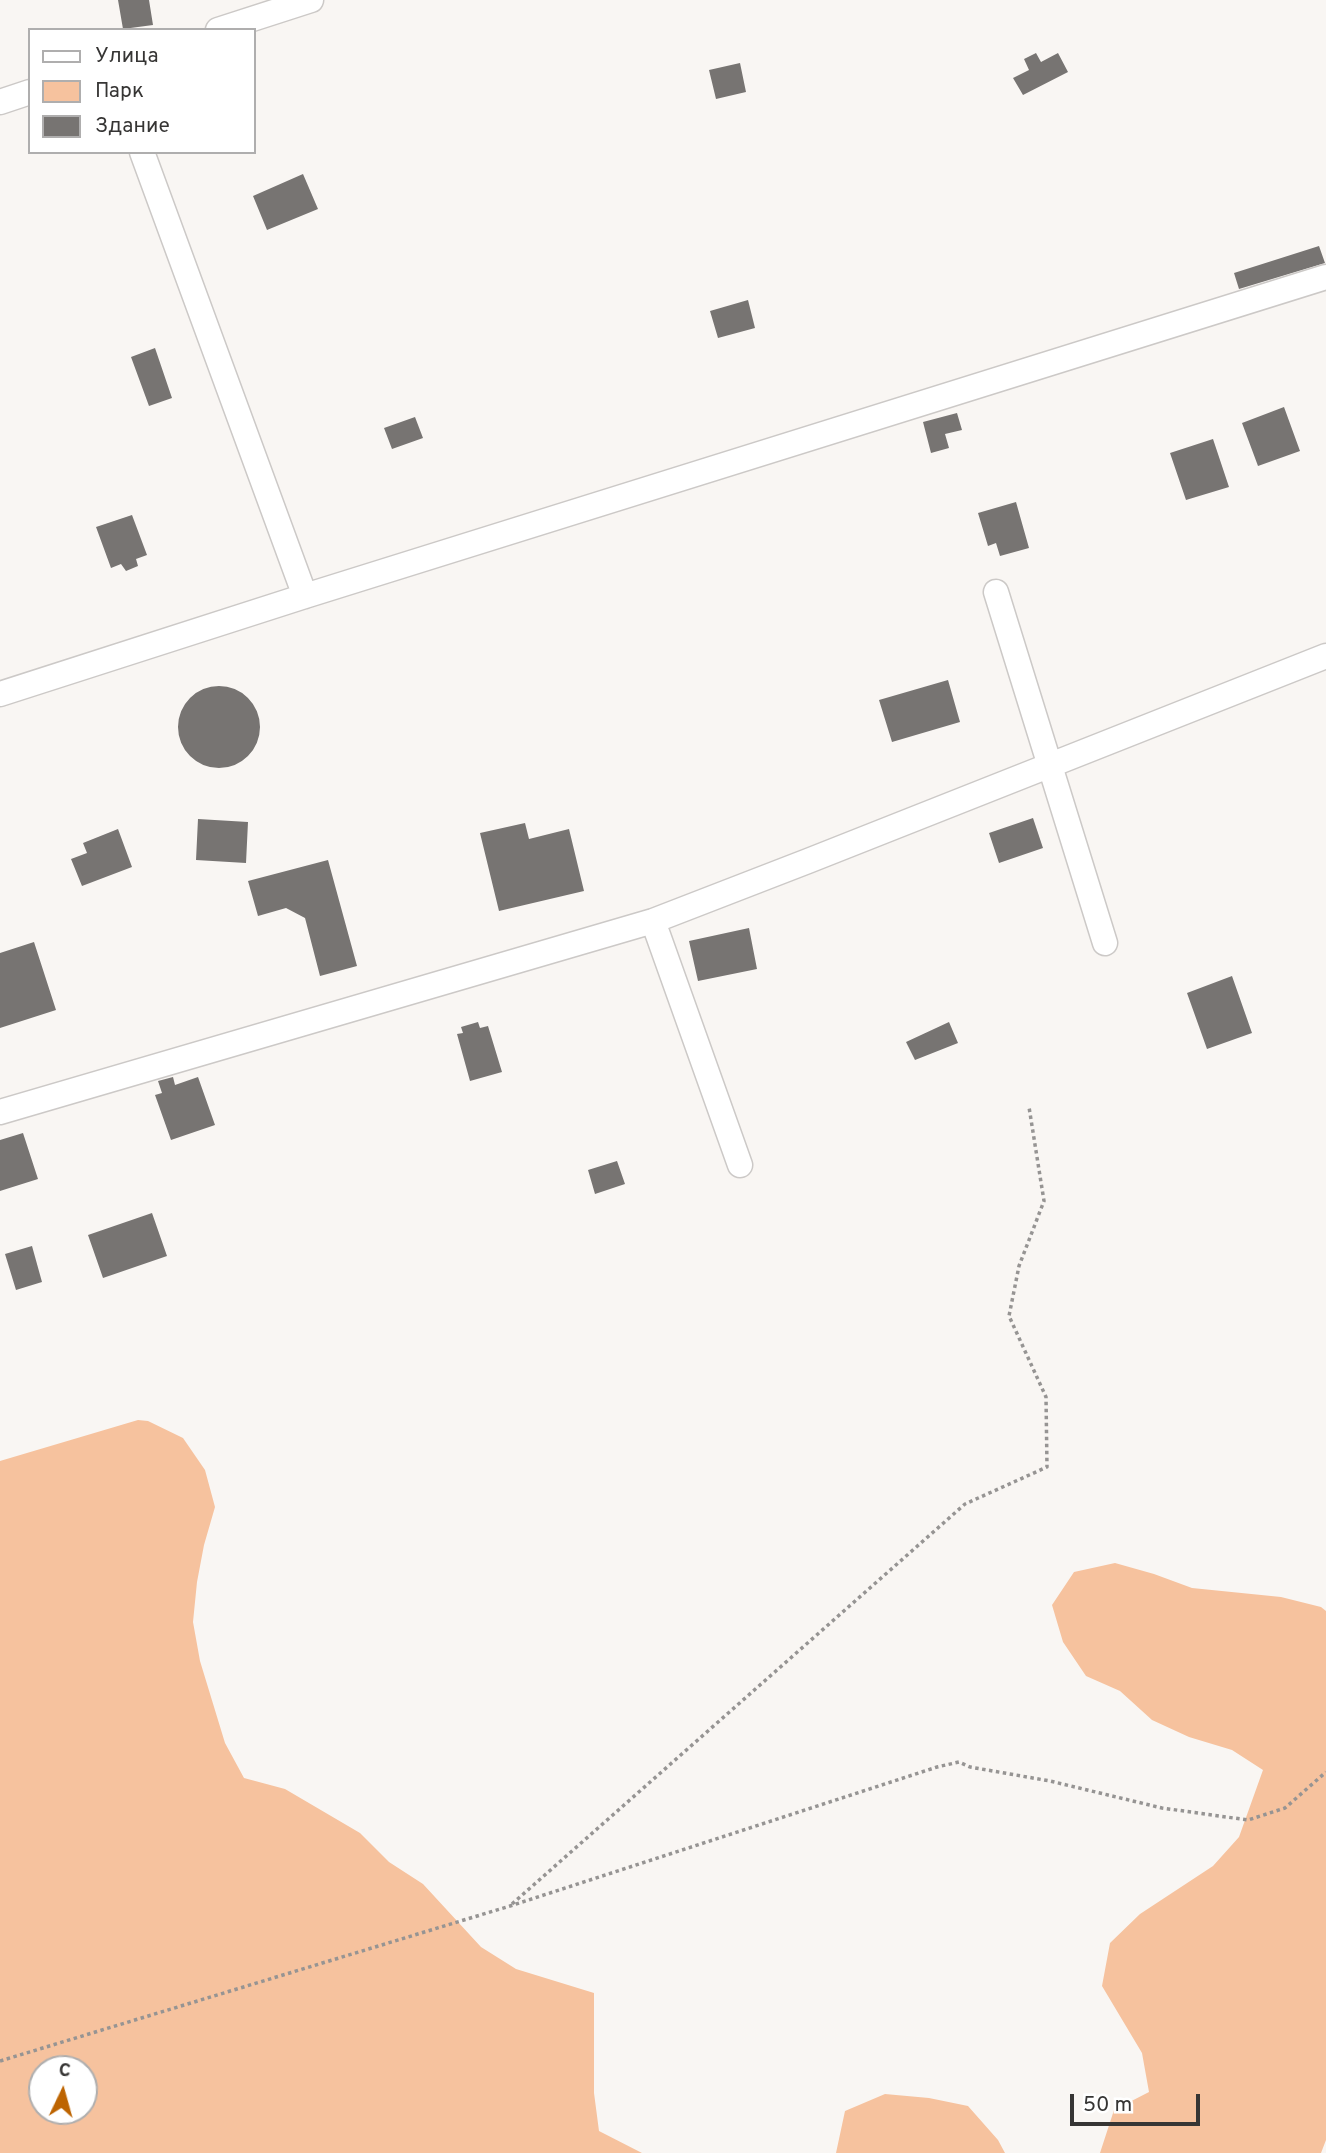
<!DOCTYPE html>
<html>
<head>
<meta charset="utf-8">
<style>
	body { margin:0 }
	#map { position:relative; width:1326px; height:2153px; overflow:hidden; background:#f9f6f3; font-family:Overpass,sans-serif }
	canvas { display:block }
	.legend { position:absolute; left:28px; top:28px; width:228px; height:126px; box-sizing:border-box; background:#fff; border:2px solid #afaeae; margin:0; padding:9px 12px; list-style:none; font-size:21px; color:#363534 }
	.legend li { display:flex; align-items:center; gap:14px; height:35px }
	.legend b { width:35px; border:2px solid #afaeae }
	.north { position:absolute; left:28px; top:2055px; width:70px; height:70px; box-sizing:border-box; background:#fff; border:2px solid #afaeae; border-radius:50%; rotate:5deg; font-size:19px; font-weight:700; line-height:28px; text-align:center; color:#363534 }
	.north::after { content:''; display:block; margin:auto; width:24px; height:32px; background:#bd6401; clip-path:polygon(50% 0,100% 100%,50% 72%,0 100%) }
	.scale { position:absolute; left:1070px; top:2094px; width:130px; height:32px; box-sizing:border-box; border:4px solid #363534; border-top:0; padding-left:9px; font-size:21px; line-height:24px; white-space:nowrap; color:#363534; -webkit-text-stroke:5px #fff; paint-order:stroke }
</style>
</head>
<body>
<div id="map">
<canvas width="1326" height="2153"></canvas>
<ul class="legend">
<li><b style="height:9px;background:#fff"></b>Улица</li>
<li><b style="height:19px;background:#f6c29e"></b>Парк</li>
<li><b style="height:19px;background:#777472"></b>Здание</li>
</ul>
<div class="north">С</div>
<div class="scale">50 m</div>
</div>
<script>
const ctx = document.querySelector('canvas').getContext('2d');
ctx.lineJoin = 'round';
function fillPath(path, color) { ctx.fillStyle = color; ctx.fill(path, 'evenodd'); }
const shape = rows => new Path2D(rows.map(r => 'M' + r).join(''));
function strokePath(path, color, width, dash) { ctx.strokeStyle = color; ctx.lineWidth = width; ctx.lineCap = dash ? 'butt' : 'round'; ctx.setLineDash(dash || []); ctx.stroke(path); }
const green = shape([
	[138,1420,148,1421,183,1438,205,1470,215,1507,204,1545,197,1582,193,1622,200,1661,225,1743,244,1778,285,1789,360,1833,389,1862,423,1884,481,1947,516,1969,594,1993,594,2093,599,2131,642,2153,0,2153,0,1461],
	[42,2069,84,2069,84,2111,42,2111],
	[1115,1563,1154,1574,1192,1588,1281,1597,1321,1607,1326,1611,1326,2140,1321,2153,1100,2153,1114,2110,1149,2092,1142,2053,1102,1986,1110,1943,1140,1914,1213,1866,1239,1837,1263,1770,1232,1750,1189,1737,1152,1720,1120,1691,1086,1676,1063,1642,1052,1605,1074,1572],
	[885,2094,929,2098,968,2106,998,2140,1005,2153,836,2153,845,2111]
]);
const building = shape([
	[118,0,149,0,153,25,123,29],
	[1036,53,1041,62,1058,53,1068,72,1023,95,1013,78,1029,70,1024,59],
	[740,63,746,92,716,99,709,70],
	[303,174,318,209,267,230,253,196],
	[1319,246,1325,263,1239,289,1234,273],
	[748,300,755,328,718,338,710,311],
	[155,348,172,398,149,406,131,357],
	[1284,407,1300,451,1258,466,1242,423],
	[957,413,962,430,945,434,949,448,931,453,923,422],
	[415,417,423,438,392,449,384,428],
	[1213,439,1229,487,1186,500,1170,453],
	[1016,502,1029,548,1000,556,996,543,988,546,978,513],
	[132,515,147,555,136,559,138,566,126,571,121,564,111,568,96,527],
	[948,680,960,722,892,742,879,700],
	'178 727a41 41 0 1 1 82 0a41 41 0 1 1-82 0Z',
	[1033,818,1043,848,999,863,989,833],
	[198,819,248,822,246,863,196,860],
	[525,823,529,839,569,829,584,891,499,911,480,833],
	[118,829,132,867,82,886,71,859,87,853,83,843],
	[328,860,357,966,320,976,305,918,286,908,258,916,248,881],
	[749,928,757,969,698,981,689,941],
	[34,942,56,1010,0,1028,0,953],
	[1232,976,1252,1033,1207,1049,1187,993],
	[478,1022,480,1028,488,1026,502,1072,470,1081,457,1034,463,1033,461,1027],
	[949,1022,958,1043,915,1060,906,1042],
	[173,1077,175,1085,198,1077,215,1125,171,1140,155,1095,162,1093,158,1081],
	[23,1133,38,1179,0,1191,0,1140],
	[617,1161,625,1184,595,1194,588,1170],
	[152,1213,167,1256,103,1278,88,1235],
	[32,1246,42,1282,16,1290,5,1254]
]);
const path = shape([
	[512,1904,965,1504,1047,1467,1046,1397,1009,1316,1019,1266,1044,1201,1029,1107],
	[0,2061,510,1906,937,1767,959,1762,970,1767,1050,1781,1162,1808,1248,1820,1285,1808,1326,1772]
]);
const minor = shape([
	[218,30,311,0],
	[0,102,30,92],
	[142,152,305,596],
	[996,592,1105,943],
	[0,694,305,596,1326,277],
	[653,921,740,1165],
	[0,1112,653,921,808,861,1326,656]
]);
fillPath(green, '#f6c29e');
fillPath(building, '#777472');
strokePath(minor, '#ccc9c7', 27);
strokePath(path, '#969493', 3.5, [3.5, 3.5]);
strokePath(minor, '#fff', 24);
</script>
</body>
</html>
